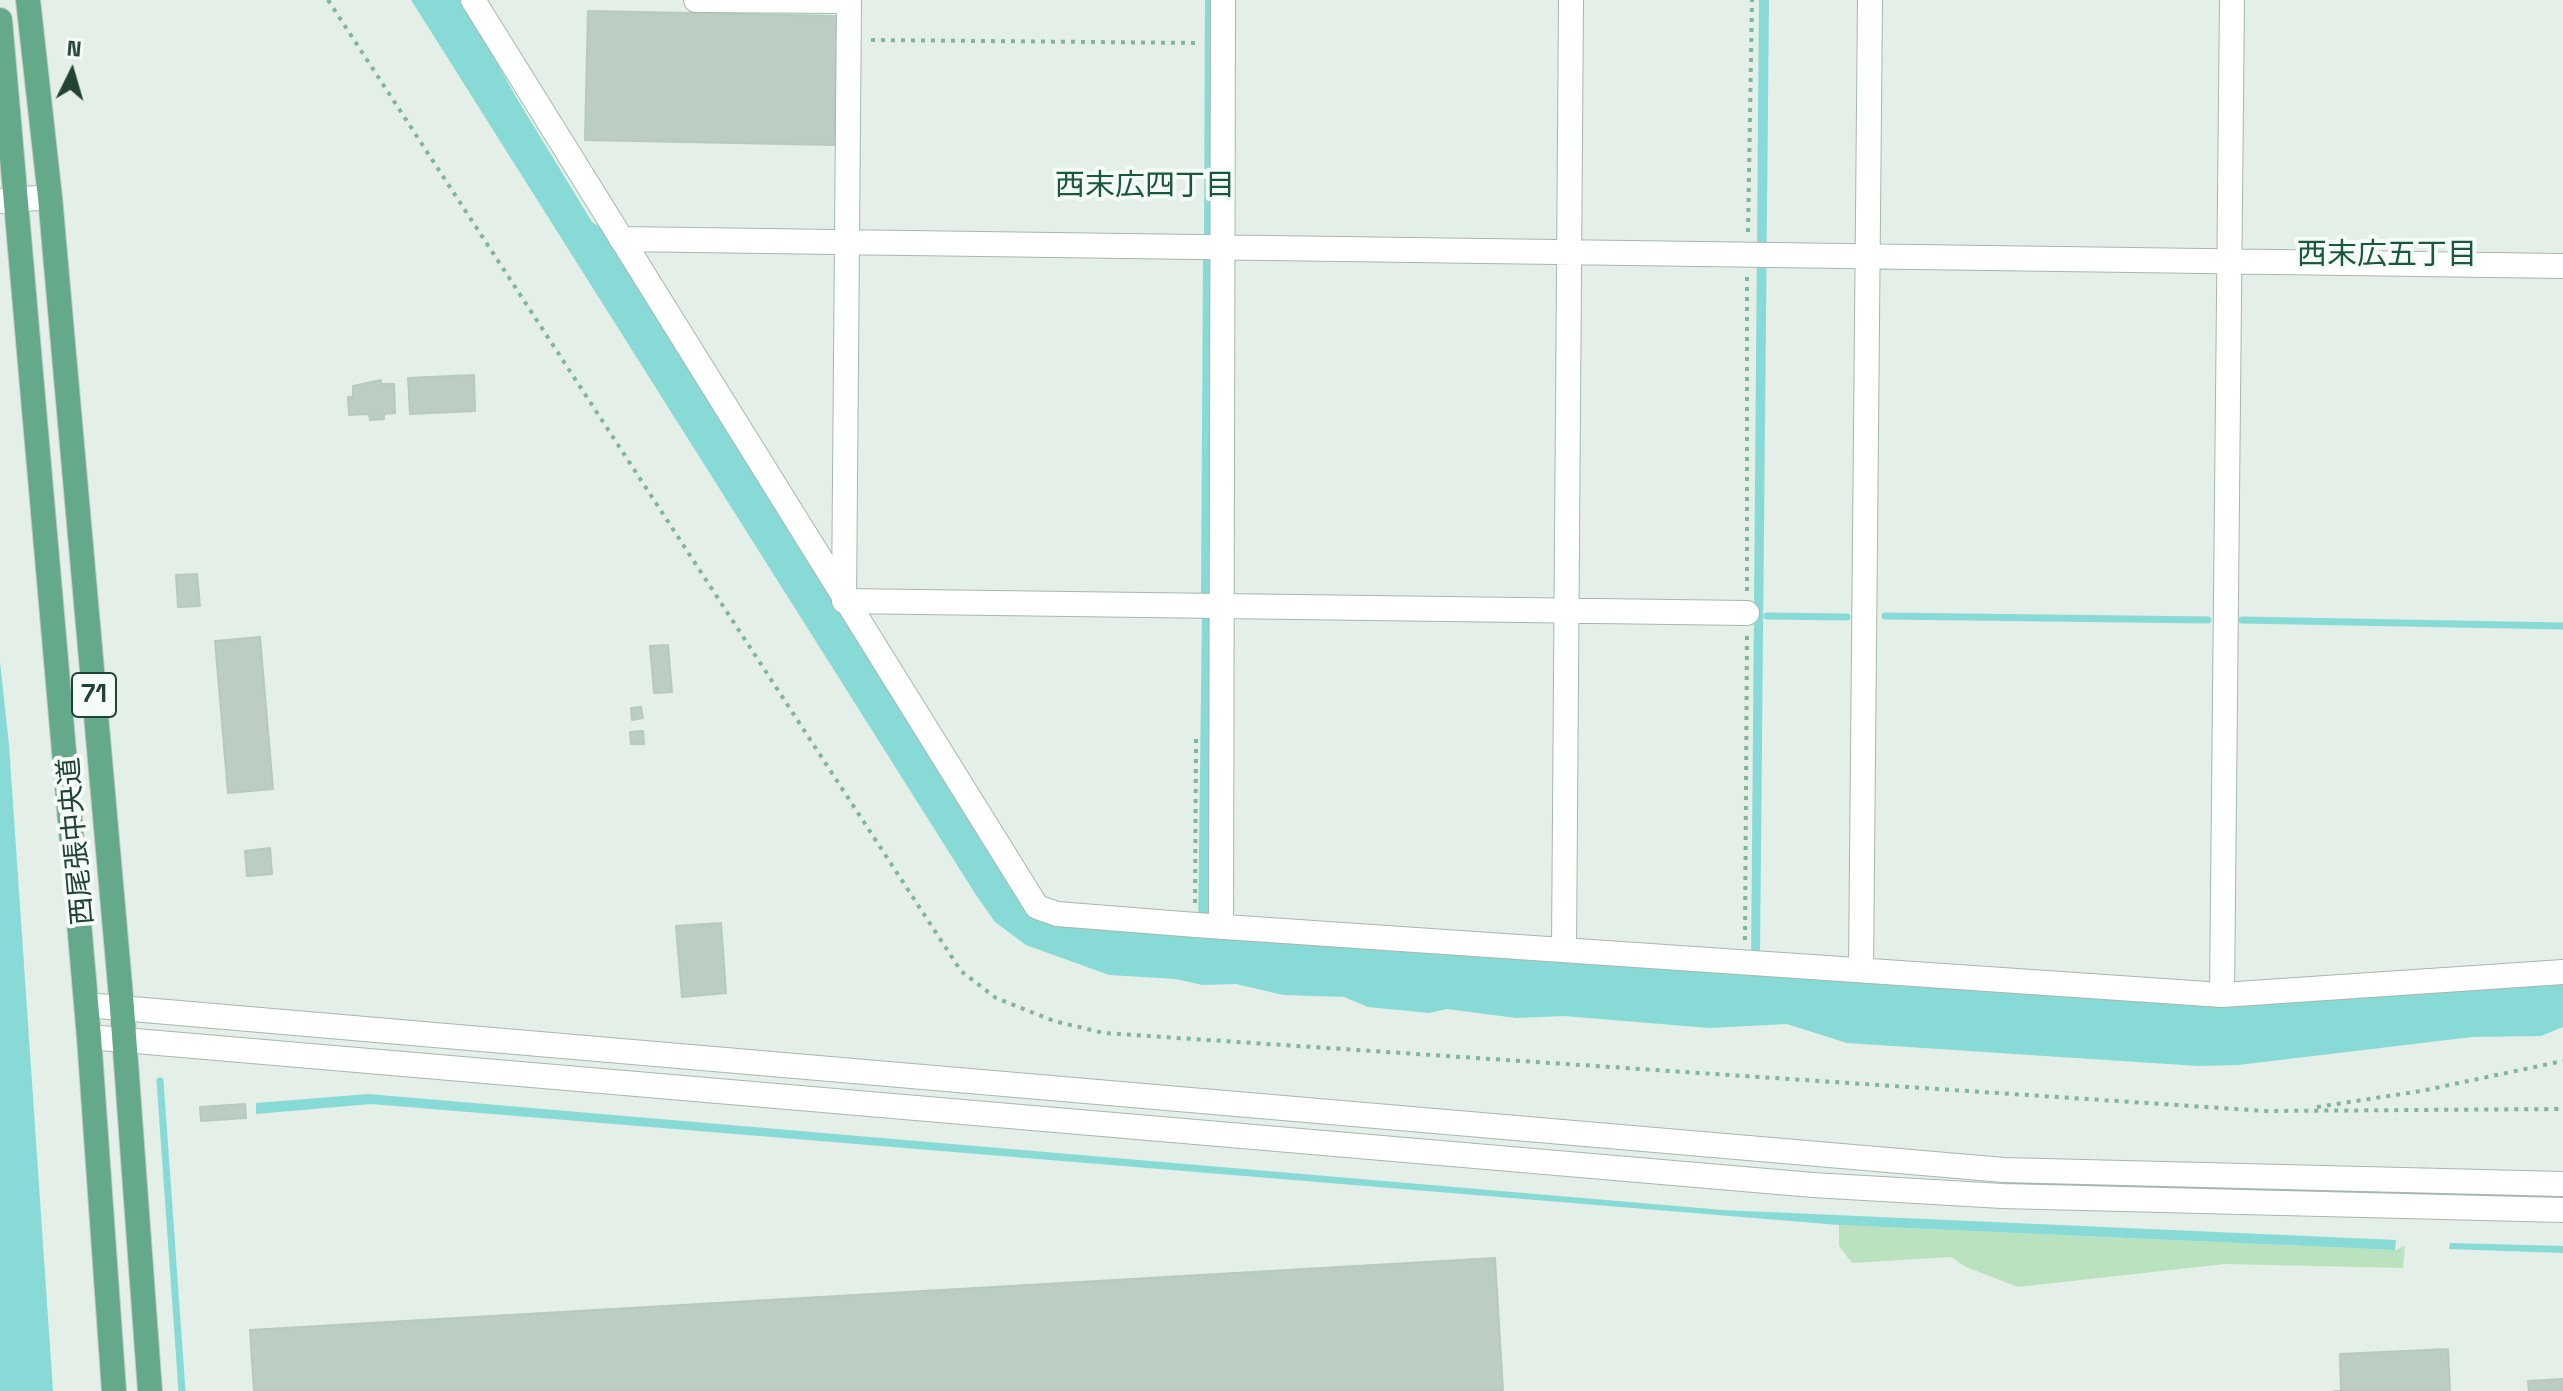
<!DOCTYPE html>
<html>
<head>
<meta charset="utf-8">
<style>
	body { margin:0 }
	#map { position:relative; width:2563px; height:1391px; overflow:hidden; background:#e4efe8; font-family:"Space Grotesk",sans-serif }
	canvas { display:block }
	.north { position:absolute; left:32px; top:32px; width:80px; height:80px; -webkit-text-stroke:6px #f5fbf7; paint-order:stroke; rotate:5deg; font-size:22px; font-weight:700; line-height:32px; text-align:center; color:#214333 }
	.north::after { content:''; display:block; margin:auto; width:28px; height:36px; background:#214333; clip-path:polygon(50% 0,100% 100%,50% 72%,0 100%) }
</style>
</head>
<body>
<div id="map">
<canvas width="2563" height="1391"></canvas>
<div class="north">N</div>
</div>
<script>
const ctx = document.querySelector('canvas').getContext('2d');
ctx.lineJoin = 'round';
function fillPath(path, color) { ctx.fillStyle = color; ctx.fill(path, 'evenodd'); }
const shape = rows => new Path2D(rows.map(r => 'M' + r).join(''));
function strokePath(path, color, width, dash) { ctx.strokeStyle = color; ctx.lineWidth = width; ctx.lineCap = dash ? 'butt' : 'round'; ctx.setLineDash(dash || []); ctx.stroke(path); }
function write(font, color, halo, rows, align = 'center') {
  ctx.font = font + ' "Space Grotesk","Noto Sans JP",sans-serif'; ctx.lineWidth = 8; ctx.setLineDash([]); ctx.textBaseline = 'middle'; ctx.strokeStyle = halo; ctx.fillStyle = color; for (const [text, x, y, turn = 0] of rows) {
    ctx.save(); ctx.translate(x, y); ctx.rotate((+turn || 0) * Math.PI / 180); ctx.textAlign = isNaN(turn) ? turn : align; if (halo) ctx.strokeText(text, 0, 0); ctx.fillText(text, 0, 0); ctx.restore();
  }
}
const green = shape([
	[1839,1225,2395,1250,2405,1246,2403,1268,2225,1264,2018,1287,1966,1267,1951,1257,1852,1263,1839,1246]
]);
const water = shape([
	[411,0,466,0,495,48,500,68,516,97,592,222,603,229,1018,895,1198,932,1202,612,1211,612,1214,933,1751,970,1759,0,1769,0,1760,953,2203,1003,2563,982,2563,1027,2541,1036,2472,1037,2238,1065,2198,1066,1847,1043,1787,1024,1709,1028,1564,1016,1516,1018,1447,1009,1429,1013,1368,1007,1344,997,1283,995,1236,984,1202,985,1176,979,1109,975,1026,945,995,922,976,895],
	[1205,0,1215,0,1214,236,1204,236],
	[1203,258,1212,258,1210,598,1201,598],
	[0,662,9,745,53,1391,0,1391],
	[368,1094,1723,1210,2396,1240,2395,1250,1839,1225,371,1104,256,1114,256,1103],
	[2450,1243,2563,1246,2563,1253,2449,1249]
]);
const stream = shape([
	[1767,616,1847,617],
	[1885,616,2208,620],
	[2242,620,2563,626],
	[160,1081,182,1391]
]);
const building = shape([
	[588,11,837,16,834,145,585,140,588,11],
	[474,375,475,411,410,414,408,378,474,375],
	[381,380,381,384,394,384,395,413,384,414,384,419,370,420,369,414,349,415,348,397,353,397,353,386,381,380],
	[197,574,200,606,178,607,176,575,197,574],
	[260,637,273,789,228,793,215,641,260,637],
	[668,645,672,692,654,693,650,646,668,645],
	[641,707,643,718,632,720,631,708,641,707],
	[643,731,644,744,631,744,630,732,643,731],
	[270,848,272,874,247,876,245,851,270,848],
	[721,923,726,993,682,997,676,926,721,923],
	[245,1104,246,1118,201,1121,200,1107,245,1104],
	[1495,1258,1503,1391,254,1391,250,1330,1495,1258],
	[2448,1349,2450,1391,2334,1391,2341,1391,2340,1354,2448,1349],
	[2563,1379,2563,1391,2529,1391,2528,1381,2563,1379]
]);
const path = shape([
	[328,0,961,971,996,998,1054,1021,1104,1033,2266,1111,2563,1109],
	[871,40,1200,43],
	[1748,232,1752,0],
	[1747,277,1747,592],
	[1195,903,1196,739],
	[1745,940,1747,633],
	[2317,1107,2421,1091,2563,1061]
]);
const minor = shape([
	[473,0,1037,907,1057,914,1196,925,2222,995,2563,972],
	[696,0,849,1],
	[0,201,50,197],
	[621,239,2563,266],
	[844,601,1747,613],
	[844,601,849,0],
	[1221,927,1223,0],
	[1564,949,1571,0],
	[1861,970,1870,0],
	[2222,995,2232,0],
	[86,1005,2004,1170,2563,1184],
	[89,1037,1813,1185,2002,1196,2563,1210]
]);
const major = shape([
	[28,0,50,197,122,1008,150,1391],
	[0,20,89,1037,114,1391]
]);
const shields = [
	[94,695,44]
];
const shieldNames = [
	["71",94,695]
];
const streetNames = [
	["西尾張中央道",77,841,-95]
];
const neighbourhoodNames = [
	["西末広四丁目",1145,187],
	["西末広五丁目",2387,256]
];
fillPath(green, '#bbe2be');
fillPath(water, '#87dad6');
strokePath(stream, '#87dad6', 7);
fillPath(building, '#bccdc3');
strokePath(building, '#b6cabd', 2);
strokePath(minor, '#a6b8ae', 26);
strokePath(major, '#c1cac6', 26);
strokePath(path, '#81b69b', 4, [4, 6]);
strokePath(minor, '#fff', 24);
strokePath(major, '#64a98a', 24);
for (const [x, y, w] of shields) { const box = new Path2D(); box.roundRect(x - w / 2, y - 22, w, 44, 6); ctx.fillStyle = '#f5fbf7'; ctx.fill(box); strokePath(box, '#214333', 2); }
write('bold 26px', '#214333', null, shieldNames);
write('28px', '#214333', '#f5fbf7', streetNames);
write('30px', '#1a583d', '#f5fbf7', neighbourhoodNames);
</script>
</body>
</html>
